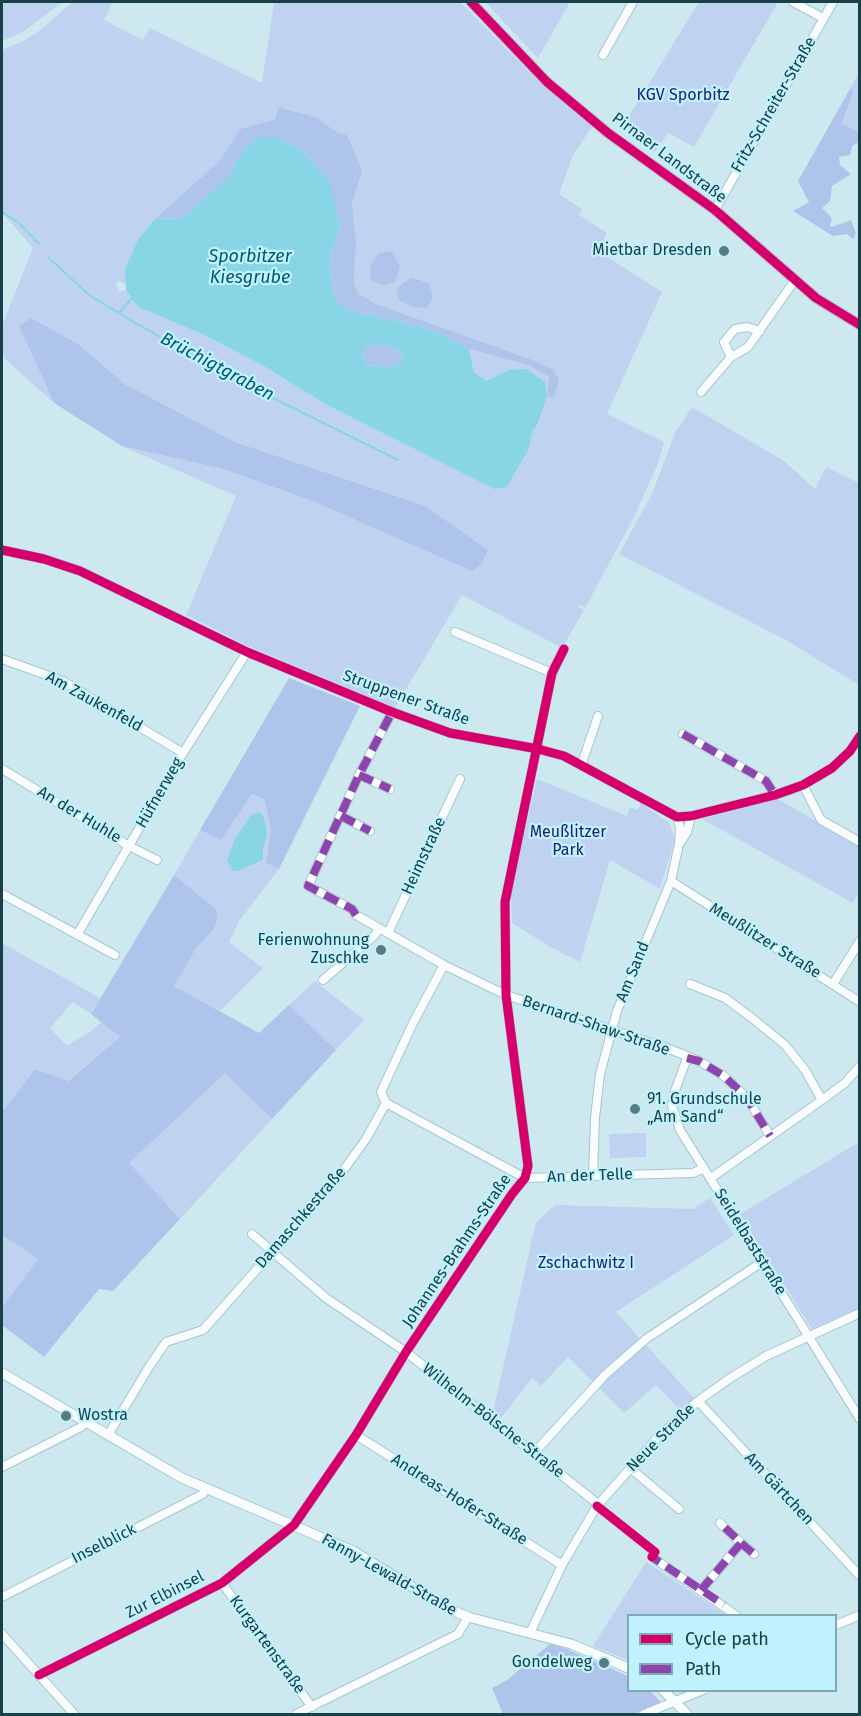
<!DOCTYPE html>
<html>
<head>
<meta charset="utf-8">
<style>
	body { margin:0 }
	#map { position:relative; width:861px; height:1716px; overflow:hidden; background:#cde9ef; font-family:"Fira Sans",sans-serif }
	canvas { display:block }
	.frame { position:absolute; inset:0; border:3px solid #194048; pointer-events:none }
	.legend { position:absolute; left:627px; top:1614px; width:210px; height:78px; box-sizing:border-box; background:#bff2fd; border:2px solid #7dabb5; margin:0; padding:8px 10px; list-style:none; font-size:18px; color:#194048 }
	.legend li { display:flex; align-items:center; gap:12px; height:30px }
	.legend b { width:30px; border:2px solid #7dabb5 }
</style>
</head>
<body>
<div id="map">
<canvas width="861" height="1716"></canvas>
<div class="frame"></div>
<ul class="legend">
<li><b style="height:8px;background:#d6006c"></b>Cycle path</li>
<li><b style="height:8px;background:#8e44ad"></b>Path</li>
</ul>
</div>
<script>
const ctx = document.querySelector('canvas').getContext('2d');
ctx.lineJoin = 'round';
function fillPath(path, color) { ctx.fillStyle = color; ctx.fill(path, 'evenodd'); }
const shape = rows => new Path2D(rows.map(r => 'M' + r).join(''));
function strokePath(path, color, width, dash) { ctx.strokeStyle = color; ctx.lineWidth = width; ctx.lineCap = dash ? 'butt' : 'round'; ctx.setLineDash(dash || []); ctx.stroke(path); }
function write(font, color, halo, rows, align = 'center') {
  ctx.font = font + ' "Fira Sans",sans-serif'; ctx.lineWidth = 4.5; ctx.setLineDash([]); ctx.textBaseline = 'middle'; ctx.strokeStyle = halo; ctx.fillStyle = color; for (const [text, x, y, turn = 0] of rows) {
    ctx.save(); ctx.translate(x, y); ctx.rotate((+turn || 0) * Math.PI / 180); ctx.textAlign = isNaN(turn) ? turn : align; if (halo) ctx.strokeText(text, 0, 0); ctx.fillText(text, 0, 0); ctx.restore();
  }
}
const green = shape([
	[2,2,63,2,21,33,2,41],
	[72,2,113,2,104,20,143,40,150,28,262,83,274,2,460,2,544,87,592,127,573,155,559,194,582,209,579,215,607,233,598,251,662,292,607,414,664,442,657,466,634,517,585,608,579,604,579,607,584,610,562,648,462,595,395,708,248,646,186,615,236,496,122,446,223,469,315,502,424,506,235,442,125,384,78,344,19,326,54,403,7,361,2,353,2,326,33,248,8,219,2,214,2,50,25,40,43,28],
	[278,107,316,117,338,133,362,171,352,204,356,242,354,282,358,293,376,304,533,360,553,369,554,398,547,396,549,377,528,365,469,349,474,372,486,381,509,370,545,382,545,392,537,425,532,432,529,448,494,489,325,404,262,365,202,334,138,307,126,290,119,292,116,284,118,281,126,284,155,219,219,161,240,129,275,119],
	[485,2,570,2,538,58],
	[699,2,778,2,694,147,668,133,655,152,621,129],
	[857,76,860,77,859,132,842,125,853,94,851,87],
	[692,407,784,461,815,489,826,467,859,483,859,685,786,640,619,554,652,494,675,433],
	[537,779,627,816,630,807,638,810,641,803,669,823,675,838,660,889,610,860,580,962,552,948,512,923,511,889],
	[252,794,264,799,271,828,266,863,279,869,239,921,229,942,263,968,220,1011,174,986,197,947,212,931,216,909,174,875,200,830,221,840],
	[778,799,859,846,859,892,853,903,702,819],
	[2,943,100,998,91,1014,73,1002,50,1028,67,1046,91,1031,101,1022,120,1037,67,1081,35,1069,2,1112],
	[315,981,364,1020,336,1050,289,1005],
	[225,1072,272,1119,180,1219,128,1164],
	[646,1133,646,1157,610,1158,609,1134],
	[859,1142,859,1308,812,1329,740,1214],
	[710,1198,734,1235,616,1312,694,1398,680,1410,656,1385,624,1413,568,1357,541,1386,532,1378,501,1418,493,1412,536,1222,555,1205,693,1209],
	[2,1235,38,1259,2,1307],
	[646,1562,726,1615,628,1616,628,1660,593,1646]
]);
const forest = shape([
	[851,87,853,93,842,124,859,132,859,142,852,146,850,155,839,157,840,165,851,174,832,186,830,201,822,208,832,218,830,226,832,227,851,220,856,233,853,239,847,234,833,236,793,211,809,202,798,181],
	[278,107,316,117,338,133,347,135,362,171,352,204,356,242,354,282,358,293,376,304,533,360,553,369,559,380,554,398,547,396,549,377,528,365,469,349,430,329,351,311,341,306,333,295,330,257,340,226,314,163,300,149,279,138,238,158,231,175,183,218,155,219,219,161,240,129,275,119],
	[391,251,400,266,395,282,381,285,370,279,371,265,378,253],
	[412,278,429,283,433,297,427,308,413,307,400,301,396,291,402,284],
	[31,318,78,344,125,384,235,442,425,506,488,550,482,563,472,571,315,502,223,469,122,446,54,403,19,326],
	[377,344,393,347,404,356,401,364,388,367,366,365,363,358,366,347],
	[289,678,360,706,279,869,266,863,271,828,264,799,252,794,221,840,200,830],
	[174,875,216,909,217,921,212,931,197,947,174,986,259,1033,289,1005,336,1050,272,1119,225,1073,129,1163,180,1219,113,1291,99,1289,44,1357,2,1325,2,1307,38,1259,2,1235,2,1112,35,1069,68,1081,120,1037,91,1014],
	[550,1644,564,1648,628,1676,628,1690,650,1691,661,1702,633,1714,503,1714,492,1688,507,1680]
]);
const water = shape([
	[255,138,279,138,300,149,314,163,330,183,340,226,330,257,333,295,341,306,351,311,430,329,469,349,474,372,486,381,509,370,526,369,545,382,547,396,537,425,532,432,529,448,507,487,494,489,325,404,262,365,202,334,138,307,126,290,125,269,138,240,155,219,183,218,231,175,238,158],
	[377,344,393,347,404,356,401,364,388,367,366,365,363,358,366,347],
	[259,812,264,818,267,834,263,848,263,860,237,871,232,871,227,860,235,839,251,815]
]);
const stream = shape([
	[2,212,19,223,39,244],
	[48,257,89,295,137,324,255,389,398,460],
	[120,312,132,298]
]);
const minor = shape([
	[793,2,823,18],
	[603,55,633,2],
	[715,210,833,2],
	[731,357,724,342,735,329,747,327,760,331],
	[701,392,731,357,748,347,795,280],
	[2,550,44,559,80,571,247,652,392,712,450,733,538,749,564,756,677,817,691,816,775,795,803,785,832,768,850,751,860,736],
	[455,632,552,673],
	[2,659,63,681,183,753],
	[392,712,359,775,308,886,352,909,356,915,444,965,506,995,667,1048,699,1061,724,1076,747,1098,770,1136],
	[683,734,766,781,775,795],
	[581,766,598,716],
	[2,769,129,846,157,860],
	[359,775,390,789],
	[803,785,821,820,860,842],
	[341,816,370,831],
	[680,843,687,832,691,816],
	[671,881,860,1002],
	[2,894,115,955],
	[388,933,460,779],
	[77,935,183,753,247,652],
	[323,980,375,935,379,928],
	[690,984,725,998,752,1018,785,1045,805,1070,822,1100],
	[833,984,860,941],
	[687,1058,675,1091,672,1106,680,1130,860,1419],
	[386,1103,525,1178,693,1173,704,1168],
	[593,1176,595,1118,600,1074,617,1011,671,881,679,844,680,827,677,817],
	[711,1178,822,1100,845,1083,860,1066],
	[252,1234,326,1298,406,1352,598,1504],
	[698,1401,860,1576],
	[108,1435,149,1367,166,1342,203,1330,337,1179,366,1139,386,1103,381,1092,413,1023,444,965],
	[356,1435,562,1565],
	[534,1453,605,1375,646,1339,762,1262],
	[2,1467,81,1427,86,1422],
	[630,1468,679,1509],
	[741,1543,754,1554],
	[652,1557,737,1616],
	[222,1583,312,1707],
	[701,1590,741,1543,720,1523],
	[2,1597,203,1494,205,1490],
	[836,1625,860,1615],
	[530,1633,562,1565,597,1506,658,1437,698,1401,729,1379,766,1356,860,1313],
	[2,1634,74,1714],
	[39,1675,222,1583,294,1525,356,1435,406,1352,512,1194,525,1178,528,1166,506,995,505,902,552,673,564,649],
	[296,1714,458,1634,468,1617],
	[644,1714,703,1690]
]);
const tertiary = shape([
	[471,2,547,82,608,133,715,210,816,298,860,325],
	[2,1373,182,1478,353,1551,449,1609,468,1617,571,1644,628,1668],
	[663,1690,687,1714]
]);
const quiet = shape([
	[683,734,766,781,775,795],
	[359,775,390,789],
	[341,816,370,831],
	[356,915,352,909,308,886,359,775,392,712],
	[687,1058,699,1061,724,1076,747,1098,770,1136],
	[741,1543,754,1554],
	[655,1552,652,1557,724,1605],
	[701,1590,741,1543,720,1523]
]);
const cycleway = shape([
	[471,2,547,82,608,133,715,210,816,298,860,325],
	[2,550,44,559,80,571,247,652,392,712,450,733,538,749,564,756,677,817,691,816,775,795,803,785,832,768,850,751,860,736],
	[597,1506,655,1552,652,1557],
	[39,1675,222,1583,294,1525,356,1435,406,1352,512,1194,525,1178,528,1166,506,995,505,902,552,673,564,649]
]);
const markers = [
	[724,251,6,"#587b82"],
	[381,950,6,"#587b82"],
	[635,1109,6,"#587b82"],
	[66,1416,6,"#587b82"],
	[604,1663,6,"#587b82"]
];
const parkNames = [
	["KGV Sporbitz",683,96],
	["Meußlitzer",568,833],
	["Park",568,851],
	["Zschachwitz I",586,1264]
];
const streetNames = [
	["Fritz-Schreiter-Straße",774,105,-60],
	["Pirnaer Landstraße",669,158,37],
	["Struppener Straße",406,698,20],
	["Am Zaukenfeld",94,702,29],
	["Hüfnerweg",160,793,-60],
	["An der Huhle",79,815,31],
	["Heimstraße",424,856,-65],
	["Meußlitzer Straße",765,941,32],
	["Am Sand",633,972,-68],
	["Bernard-Shaw-Straße",596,1026,19],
	["An der Telle",590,1176,-2],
	["Damaschkestraße",301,1218,-49],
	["Seidelbaststraße",750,1242,58],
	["Johannes-Brahms-Straße",457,1251,-56],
	["Wilhelm-Bölsche-Straße",493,1421,38],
	["Neue Straße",661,1438,-45],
	["Am Gärtchen",779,1489,47],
	["Andreas-Hofer-Straße",459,1500,32],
	["Inselblick",104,1544,-27],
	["Fanny-Lewald-Straße",389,1575,29],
	["Zur Elbinsel",165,1595,-27],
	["Kurgartenstraße",267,1645,54]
];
const poiNames = [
	["Mietbar Dresden",712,251],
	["Ferienwohnung",369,941],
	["Zuschke",369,959],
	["91. Grundschule",647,1100,"left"],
	["„Am Sand“",647,1118,"left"],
	["Wostra",78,1416,"left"],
	["Gondelweg",592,1663]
];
const waterNames = [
	["Sporbitzer",250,257],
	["Kiesgrube",250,278],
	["Brüchigtgraben",217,367,28]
];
fillPath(green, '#bfd2f0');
fillPath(forest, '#afc4eb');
fillPath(water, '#88d5e6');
strokePath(stream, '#88d5e6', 2);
strokePath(minor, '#a7c5cc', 10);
strokePath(tertiary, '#a7c5cc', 11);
strokePath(minor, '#f8fcfd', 8);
strokePath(tertiary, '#f8fcfd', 9);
strokePath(quiet, '#8e44ad', 8, [15, 8]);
strokePath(cycleway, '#d6006c', 9);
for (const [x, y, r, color] of markers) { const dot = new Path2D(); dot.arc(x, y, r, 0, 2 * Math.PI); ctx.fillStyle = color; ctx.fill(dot); strokePath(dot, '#bff2fd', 2); }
write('16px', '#1d226c', '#bff2fd', parkNames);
write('16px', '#194048', '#bff2fd', streetNames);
write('16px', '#194048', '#bff2fd', poiNames, 'right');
write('italic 18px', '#005b69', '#bff2fd', waterNames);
</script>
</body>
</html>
